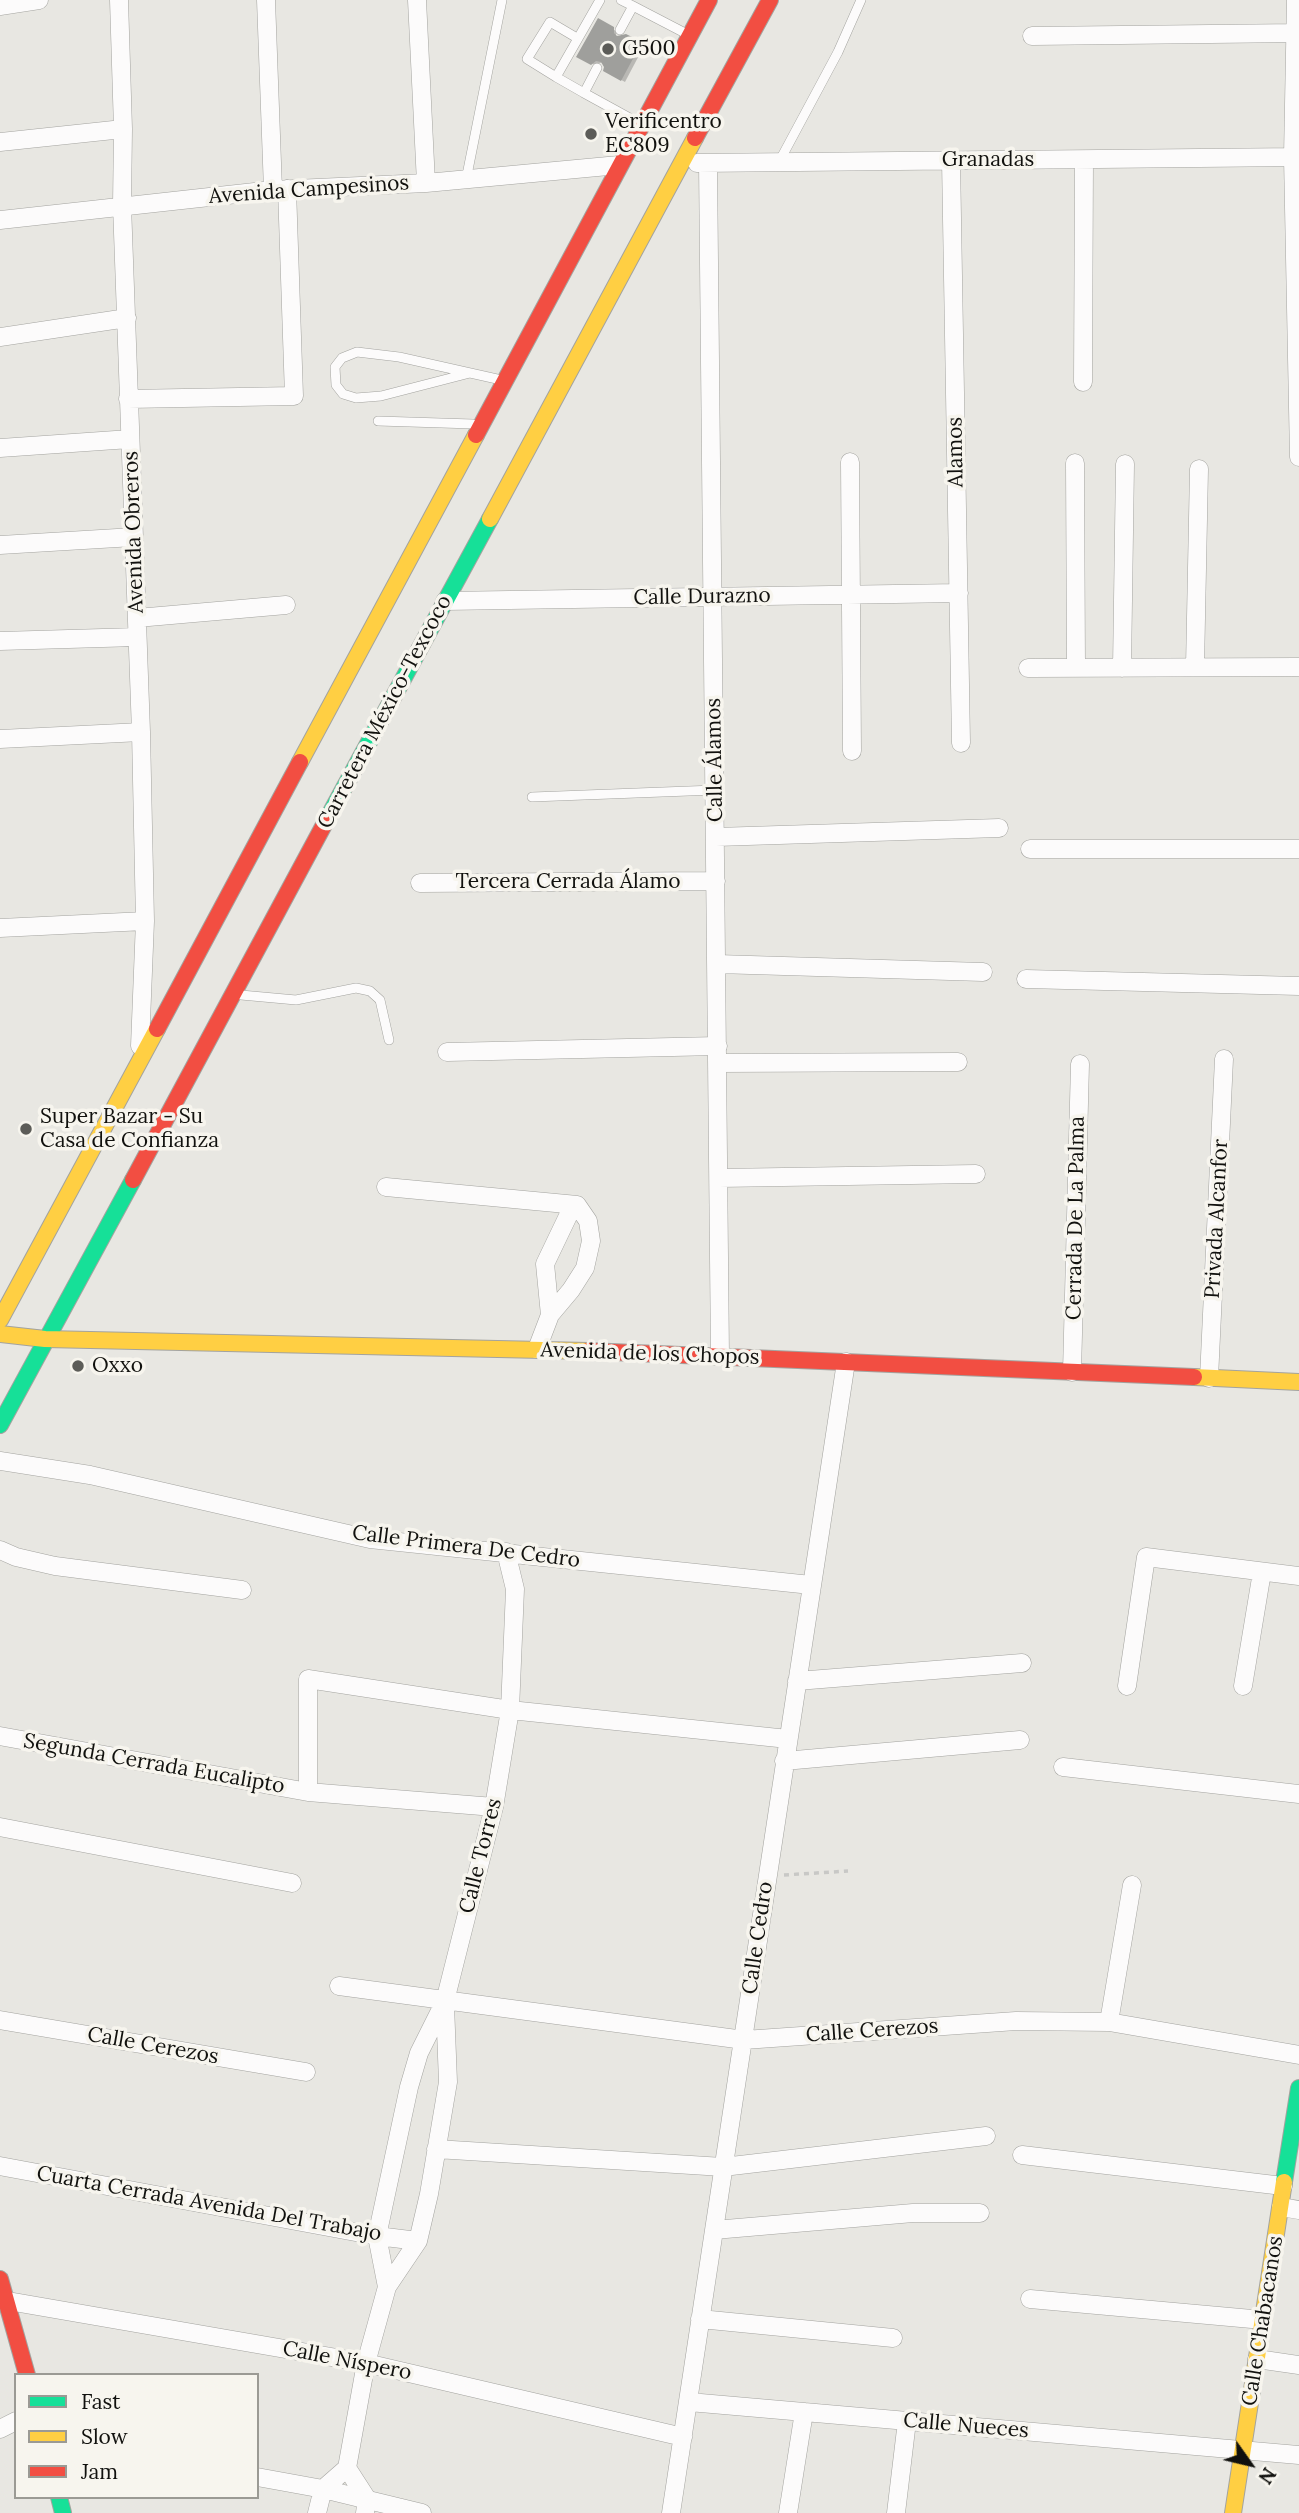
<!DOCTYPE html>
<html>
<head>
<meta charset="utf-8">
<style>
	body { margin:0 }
	#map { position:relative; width:1299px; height:2513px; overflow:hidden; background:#e8e7e2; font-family:Lora,serif }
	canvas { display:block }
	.legend { position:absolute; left:14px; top:2373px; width:245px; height:126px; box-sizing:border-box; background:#f7f5ee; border:2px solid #9b9a94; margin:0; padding:9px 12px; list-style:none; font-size:21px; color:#11110e }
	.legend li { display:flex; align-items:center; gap:14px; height:35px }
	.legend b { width:35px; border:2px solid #9b9a94 }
	.north { position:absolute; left:1215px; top:2429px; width:70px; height:70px; -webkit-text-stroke:5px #f7f5ee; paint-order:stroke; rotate:124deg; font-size:19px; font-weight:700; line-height:28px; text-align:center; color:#11110e }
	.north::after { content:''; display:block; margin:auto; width:24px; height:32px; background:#11110e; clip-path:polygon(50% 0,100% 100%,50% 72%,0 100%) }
</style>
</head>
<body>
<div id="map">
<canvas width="1299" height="2513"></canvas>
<ul class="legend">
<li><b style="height:9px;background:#16e098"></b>Fast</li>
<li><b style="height:9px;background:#ffcf43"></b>Slow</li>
<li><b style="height:9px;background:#f24e42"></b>Jam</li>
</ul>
<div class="north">N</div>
</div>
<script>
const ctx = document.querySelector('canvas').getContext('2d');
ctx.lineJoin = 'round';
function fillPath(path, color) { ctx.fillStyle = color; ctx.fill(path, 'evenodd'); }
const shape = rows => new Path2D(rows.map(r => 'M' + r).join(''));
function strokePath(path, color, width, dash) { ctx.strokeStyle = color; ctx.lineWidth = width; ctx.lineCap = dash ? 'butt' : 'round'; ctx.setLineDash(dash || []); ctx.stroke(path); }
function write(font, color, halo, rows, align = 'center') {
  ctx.font = font + ' Lora,serif'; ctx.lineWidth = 7; ctx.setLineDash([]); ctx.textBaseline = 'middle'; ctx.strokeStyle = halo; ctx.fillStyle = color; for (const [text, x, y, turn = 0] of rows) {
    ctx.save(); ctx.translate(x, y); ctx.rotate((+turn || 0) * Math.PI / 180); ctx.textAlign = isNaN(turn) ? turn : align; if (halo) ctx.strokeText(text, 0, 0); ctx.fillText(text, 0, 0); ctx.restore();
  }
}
const shadow = shape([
	[598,21,616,31,616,36,626,36,644,46,625,82,605,71,603,62,595,65,578,56]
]);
const building = shape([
	[598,18,614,27,614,33,617,36,626,34,642,42,621,81,603,71,604,67,601,62,596,61,591,65,576,57]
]);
const path = shape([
	[784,1875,848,1871]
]);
const lane = shape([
	[621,0,633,6],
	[620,30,633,6,683,32],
	[597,68,584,93,635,121],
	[556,77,527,59,550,22,577,38],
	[584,93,556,77,600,0],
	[779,162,838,52,861,0],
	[466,180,502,0],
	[470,373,381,396,356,398,343,394,336,385,335,367,342,358,357,352,399,357,497,379],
	[378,421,473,424],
	[532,797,715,790],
	[241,995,296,1000,356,988,370,991,380,1000,389,1040]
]);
const street = shape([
	[119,0,123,129,122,205,141,732,145,921,140,1046],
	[266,0,273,190],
	[417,0,426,183],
	[1296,0,1293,157,1299,457],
	[0,6,39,0],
	[1032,36,1299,33],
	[0,142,123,129],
	[951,160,961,743],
	[697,163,1299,157],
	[708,163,720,1356],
	[0,220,273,190,426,183,619,165],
	[0,337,127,318],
	[1083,382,1084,160],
	[128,399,294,396,287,189],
	[0,448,130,439],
	[850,462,852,751],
	[1075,463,1076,668],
	[0,545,134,537],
	[445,601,959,593],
	[137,618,286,605],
	[0,641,137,637],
	[1195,667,1199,469],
	[1028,668,1299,667],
	[1122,668,1125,464],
	[0,739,141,732],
	[716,837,999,828],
	[1030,849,1299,849],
	[420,883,716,881],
	[0,928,145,921],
	[717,964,983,972],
	[1026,979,1299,986],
	[447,1052,718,1046],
	[718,1063,958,1062],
	[719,1178,976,1174],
	[386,1187,577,1205],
	[550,1315,571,1290,585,1268,591,1241,588,1221,577,1205],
	[537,1349,550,1315,545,1264,568,1216,577,1205],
	[1072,1372,1080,1064],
	[1209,1378,1224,1059],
	[0,1461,90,1475,370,1539,811,1585],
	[0,1550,16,1557,55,1566,242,1590],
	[797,1681,1022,1663],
	[1127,1686,1146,1557,1299,1576],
	[1243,1686,1262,1572],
	[0,1736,308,1792,494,1807],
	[784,1761,1020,1740],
	[1063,1767,1299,1794],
	[308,1792,308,1679,510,1710,788,1739],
	[0,1827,292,1883],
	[339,1986,744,2040,1016,2021,1109,2022,1299,2055],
	[0,2020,306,2072],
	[1109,2022,1132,1885],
	[436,2149,723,2167,986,2136],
	[1022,2155,1283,2186],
	[0,2166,377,2236,418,2241],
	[1281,2207,1299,2210],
	[714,2230,913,2213,980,2213],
	[387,2287,377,2236,409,2087,419,2053,445,2001,494,1807,510,1710,515,1589,506,1552],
	[1030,2299,1263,2320],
	[8,2301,366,2363,683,2437],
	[700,2319,893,2338],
	[1257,2359,1299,2365],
	[689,2402,1299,2455],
	[0,2429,16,2421],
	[347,2468,366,2363,387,2287,418,2241,429,2194,448,2082,445,2005],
	[347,2468,367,2499,365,2513],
	[257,2477,323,2489,422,2513],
	[317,2513,323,2489,347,2468],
	[671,2513,846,1362],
	[788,2513,804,2412],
	[896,2513,907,2421]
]);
const fast = shape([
	[325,823,490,519],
	[0,1425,133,1180],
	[1284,2182,1299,2088],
	[59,2497,63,2513]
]);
const slow = shape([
	[490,519,695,138],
	[300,762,476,435],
	[0,1320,157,1029],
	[0,1334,45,1339,588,1351],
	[1194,1377,1299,1382],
	[1233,2513,1284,2182]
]);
const jam = shape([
	[695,138,770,0],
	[476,435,709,0],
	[157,1029,300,762],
	[133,1180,325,823],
	[588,1351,1194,1377],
	[0,2279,27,2375]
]);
const markers = [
	[608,49,7,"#5c5c58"],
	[591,134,7,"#5c5c58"],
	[26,1129,7,"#5c5c58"],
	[78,1366,7,"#5c5c58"]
];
const poiNames = [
	["G500",622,49],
	["Verificentro",605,122],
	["EC809",605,146],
	["Super Bazar - Su",40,1117],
	["Casa de Confianza",40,1141],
	["Oxxo",92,1366]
];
const streetNames = [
	["Granadas",988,160],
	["Avenida Campesinos",309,190,-4],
	["Alamos",956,452,-91],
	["Avenida Obreros",134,532,-92],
	["Calle Durazno",702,597,-1],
	["Carretera México-Texcoco",385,712,-62],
	["Calle Álamos",715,760,-91],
	["Tercera Cerrada Álamo",568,882],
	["Cerrada De La Palma",1076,1218,-89],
	["Privada Alcanfor",1217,1219,-87],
	["Avenida de los Chopos",650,1354,2],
	["Calle Primera De Cedro",466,1547,7],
	["Segunda Cerrada Eucalipto",154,1764,10],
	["Calle Torres",481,1856,-76],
	["Calle Cedro",758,1938,-82],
	["Calle Cerezos",872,2031,-4],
	["Calle Cerezos",153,2046,10],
	["Cuarta Cerrada Avenida Del Trabajo",209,2204,10],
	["Calle Chabacanos",1263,2321,-81],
	["Calle Níspero",347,2361,11],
	["Calle Nueces",966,2426,5]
];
fillPath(shadow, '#0003');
fillPath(building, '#9f9f9c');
strokePath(lane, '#a3a39f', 10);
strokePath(street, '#a3a39f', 19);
strokePath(fast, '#a3a39f', 18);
strokePath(slow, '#a3a39f', 18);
strokePath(jam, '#a3a39f', 18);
strokePath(path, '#c8c8c6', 3.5, [5, 5]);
strokePath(lane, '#fcfbfb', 9);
strokePath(street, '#fcfbfb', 18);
strokePath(fast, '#16e098', 16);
strokePath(slow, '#ffcf43', 16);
strokePath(jam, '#f24e42', 16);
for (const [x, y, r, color] of markers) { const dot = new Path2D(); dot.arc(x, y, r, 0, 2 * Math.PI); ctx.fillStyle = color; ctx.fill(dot); strokePath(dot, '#f7f5ee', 2.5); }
write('21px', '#11110e', '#f7f5ee', poiNames, 'left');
write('21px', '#11110e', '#f7f5ee', streetNames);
</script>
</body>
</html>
